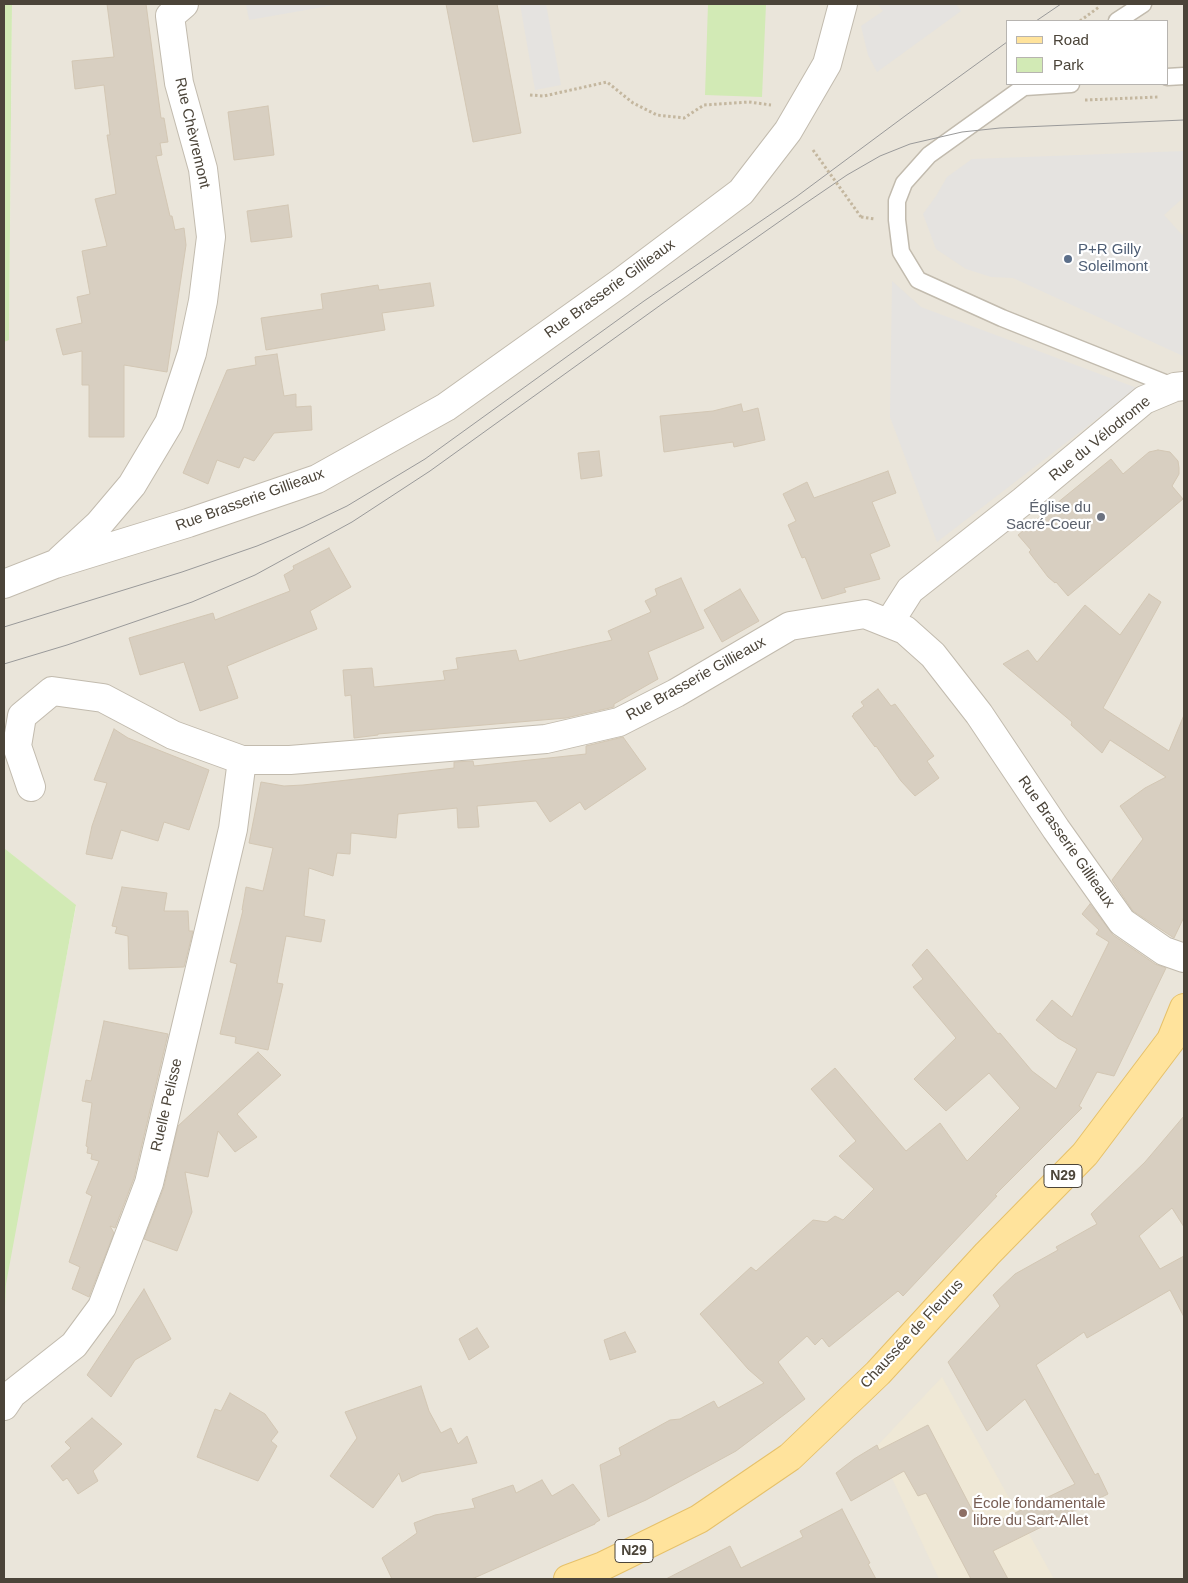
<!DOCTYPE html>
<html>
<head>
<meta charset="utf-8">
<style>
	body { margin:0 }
	#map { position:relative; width:1188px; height:1583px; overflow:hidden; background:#f6f3ec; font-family:Helvetica,sans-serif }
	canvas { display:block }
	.frame { position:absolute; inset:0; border:5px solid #4b4439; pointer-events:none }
	.legend { position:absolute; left:1006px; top:20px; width:162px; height:65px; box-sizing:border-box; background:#fff; border:1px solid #b7b4b0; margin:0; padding:6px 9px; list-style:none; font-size:15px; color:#4b4439 }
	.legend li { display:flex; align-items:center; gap:10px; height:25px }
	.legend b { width:25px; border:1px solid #b7b4b0 }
</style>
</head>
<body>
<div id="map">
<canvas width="1188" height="1583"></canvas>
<div class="frame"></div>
<ul class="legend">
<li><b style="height:6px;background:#ffe39c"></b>Road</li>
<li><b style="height:14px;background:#d2eab5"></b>Park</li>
</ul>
</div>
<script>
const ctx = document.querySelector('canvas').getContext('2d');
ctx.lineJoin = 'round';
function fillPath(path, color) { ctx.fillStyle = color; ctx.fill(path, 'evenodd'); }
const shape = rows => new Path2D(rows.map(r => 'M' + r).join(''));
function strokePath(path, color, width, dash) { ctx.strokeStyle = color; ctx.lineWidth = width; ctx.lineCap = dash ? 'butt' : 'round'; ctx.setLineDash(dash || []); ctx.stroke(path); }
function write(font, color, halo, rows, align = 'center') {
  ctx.font = font + ' Helvetica,sans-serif'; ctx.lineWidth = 4.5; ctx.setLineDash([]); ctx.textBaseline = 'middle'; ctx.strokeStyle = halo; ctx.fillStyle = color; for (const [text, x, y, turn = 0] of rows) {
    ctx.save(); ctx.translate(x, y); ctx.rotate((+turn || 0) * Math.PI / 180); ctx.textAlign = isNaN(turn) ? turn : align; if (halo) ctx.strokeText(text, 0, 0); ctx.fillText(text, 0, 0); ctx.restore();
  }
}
const residential = shape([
	[12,4,1184,4,1184,1579,4,1579,4,1330,6,1275,76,906,4,848,4,342,9,339],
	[1007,21,1167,21,1167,84,1007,84]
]);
const education = shape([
	[942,1377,1054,1579,939,1579,877,1446]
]);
const green = shape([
	[4,4,12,4,9,340,4,342],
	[708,4,766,4,762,97,705,95],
	[4,848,76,905,6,1284,4,1330]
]);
const parking = shape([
	[246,4,340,4,249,20],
	[520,4,546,4,561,85,535,90],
	[878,4,956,4,961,11,877,72,868,55,861,26,883,11],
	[1184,151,1184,197,1164,215,1184,237,1184,354,1183,356,1013,278,991,277,966,269,936,249,923,214,936,196,947,177,972,159],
	[892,281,921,307,1137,388,937,542,890,417]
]);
const building = shape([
	[107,4,146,4,161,118,164,118,168,142,160,143,162,155,156,156,170,216,172,216,175,230,184,228,186,245,167,372,124,365,124,437,89,437,89,385,82,385,82,351,63,355,56,329,82,323,77,297,90,294,82,251,107,246,95,199,116,194,107,135,110,135,104,85,75,89,72,61,114,57,107,4],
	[446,4,497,4,521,133,473,142,446,4],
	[268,106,274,155,234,160,228,112,268,106],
	[288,205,292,237,251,242,247,211,288,205],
	[430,283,434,306,382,313,385,330,266,350,261,318,323,309,321,294,378,285,379,290,430,283],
	[277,354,284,396,296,394,296,407,311,406,312,430,274,433,254,461,244,457,239,468,217,460,208,484,183,473,227,370,256,365,255,357,277,354],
	[741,404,743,412,758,408,765,440,734,447,733,442,664,452,660,416,713,411,741,404],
	[1158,450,1170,452,1178,461,1179,468,1179,474,1172,486,1183,499,1068,596,1056,582,1055,583,1048,577,1029,552,1031,550,1018,535,1111,459,1123,474,1149,452,1158,450],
	[599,451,602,476,581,479,578,453,599,451],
	[888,471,896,493,872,502,890,546,870,554,880,579,844,588,846,592,822,599,805,557,802,558,788,525,796,521,783,494,807,482,814,498,888,471],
	[329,548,351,587,310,611,317,629,227,666,238,698,200,711,184,662,140,675,129,638,213,613,215,620,290,591,284,575,294,569,293,566,329,548],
	[681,578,704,628,648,652,658,679,614,704,614,707,566,718,378,734,378,735,354,738,351,695,345,696,343,670,372,668,374,687,445,680,443,671,458,669,456,658,516,650,519,661,612,640,608,631,651,612,645,601,657,595,655,589,681,578],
	[740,589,759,621,722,642,704,610,740,589],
	[1149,594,1161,602,1103,708,1169,751,1184,715,1184,917,1174,938,1133,911,1112,880,1143,839,1120,806,1145,788,1166,777,1110,740,1102,753,1071,725,1072,722,1003,664,1028,650,1037,662,1085,605,1120,635,1149,594],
	[878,689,891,706,895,704,934,756,927,761,939,778,915,796,901,781,876,746,875,747,852,716,854,715,853,714,864,706,861,702,878,689],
	[114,729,128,738,209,770,189,830,164,822,158,841,121,830,112,859,86,854,92,826,107,783,94,780,114,729],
	[623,737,646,769,585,810,580,802,550,822,536,801,477,806,479,827,458,828,457,808,398,814,396,838,351,833,350,854,337,853,333,876,309,868,304,916,325,920,321,942,286,936,277,983,283,984,268,1050,235,1043,236,1037,220,1034,237,964,230,962,243,910,242,910,246,887,263,891,273,848,249,843,261,782,284,786,303,785,454,768,454,762,473,761,474,766,586,754,586,746,623,737],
	[122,887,167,893,164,911,188,911,189,931,193,931,184,967,129,969,128,936,115,933,117,927,112,926,122,887],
	[1090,904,1113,935,1155,964,1166,968,1114,1076,1097,1072,1079,1106,1082,1108,995,1195,997,1196,903,1296,898,1291,829,1347,822,1338,815,1345,807,1336,778,1362,805,1399,736,1451,646,1500,608,1517,600,1465,621,1455,619,1448,670,1420,680,1419,714,1401,718,1408,764,1383,748,1369,700,1314,751,1267,756,1271,813,1220,827,1222,835,1216,843,1220,874,1189,839,1156,856,1141,811,1089,835,1068,906,1151,940,1123,967,1161,1020,1108,989,1073,946,1111,914,1079,956,1038,913,987,923,979,912,965,927,949,998,1034,1000,1033,1032,1071,1056,1089,1077,1049,1058,1038,1036,1020,1052,1000,1072,1017,1109,942,1096,934,1099,930,1082,914,1090,904],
	[104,1021,168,1034,134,1178,115,1228,110,1226,114,1233,89,1297,72,1289,80,1267,69,1262,92,1196,86,1193,99,1161,91,1159,92,1154,87,1153,88,1147,86,1146,92,1103,82,1101,86,1080,91,1081,104,1021],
	[258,1052,281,1075,237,1114,257,1137,235,1152,218,1131,208,1177,185,1172,192,1212,177,1251,144,1239,164,1187,178,1126,258,1052],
	[1184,1116,1184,1227,1172,1208,1139,1236,1160,1269,1184,1256,1184,1317,1170,1290,1087,1338,1084,1332,1036,1365,1095,1475,1098,1473,1108,1494,993,1551,1008,1579,971,1579,926,1493,918,1496,904,1471,851,1501,836,1473,854,1459,877,1445,879,1450,928,1425,982,1529,1075,1484,1025,1399,987,1431,948,1362,1000,1306,993,1295,1015,1274,1058,1250,1056,1247,1097,1224,1091,1214,1145,1162,1184,1116],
	[144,1289,171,1339,135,1360,111,1397,87,1375,144,1289],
	[477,1328,489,1347,469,1360,459,1339,477,1328],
	[625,1332,636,1352,610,1360,604,1340,625,1332],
	[421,1386,429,1411,441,1433,451,1428,458,1444,467,1436,477,1463,421,1473,402,1482,399,1473,373,1508,330,1476,357,1438,345,1412,421,1386],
	[230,1393,265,1414,278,1432,271,1441,277,1446,258,1481,197,1457,215,1409,221,1411,230,1393],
	[92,1418,122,1444,93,1471,98,1481,78,1494,67,1478,63,1481,51,1466,71,1448,65,1442,92,1418],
	[542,1480,552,1496,573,1484,600,1520,595,1523,595,1524,472,1579,392,1579,382,1558,417,1533,414,1523,435,1515,475,1508,472,1499,513,1485,516,1493,542,1480],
	[842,1509,870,1563,868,1564,876,1579,666,1579,730,1546,741,1568,803,1537,800,1531,842,1509]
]);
const path = shape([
	[1080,21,1099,7],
	[530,95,544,96,607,82,633,103,657,115,684,118,704,105,749,102,771,105],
	[1085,100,1158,97],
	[861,217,875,219]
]);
const lane = shape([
	[1117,21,1143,4],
	[1167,77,1184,76],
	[1028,84,929,155,904,183,897,201,897,220,901,252,918,280,1002,318,1175,387],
	[1025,87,1071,84]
]);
const street = shape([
	[60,560,99,524,132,485,169,423,192,353,203,301,211,237,203,169,179,83,170,16,184,4],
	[4,584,55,564,188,523,317,479,446,407,620,283,741,192,788,131,827,64,843,4],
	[889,623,910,590,1023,501,1144,400,1175,387,1184,386],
	[31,787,17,746,22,716,52,691,103,698,173,735,242,760,290,760,546,739,619,722,676,693,790,626,865,614,905,630,933,655,979,714,1056,829,1122,922,1164,951,1184,958],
	[4,1406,12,1394,74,1345,102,1307,149,1183,233,829,242,760]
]);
const primary = shape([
	[568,1579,603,1566,699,1519,790,1457,878,1373,987,1254,1085,1154,1171,1040,1184,1008]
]);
const tram = shape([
	[1036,21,1061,4],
	[4,627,182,572,257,546,303,527,347,506,425,459,644,301,796,197,905,116,1007,42],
	[4,664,67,645,192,602,255,575,352,522,430,471,662,304,803,205,847,175,880,156,910,144,962,132,1000,128,1184,120]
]);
const pathBridge = shape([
	[813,150,861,217]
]);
const markers = [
	[1068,259,5,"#5c6f8a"],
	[1101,517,5,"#6b7280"],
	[963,1513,5,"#8d6e63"]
];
const shields = [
	[1063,1176,38],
	[634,1551,38]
];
const shieldNames = [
	["N29",1063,1176],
	["N29",634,1551]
];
const streetNames = [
	["Rue Chèvremont",192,133,77],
	["Rue Brasserie Gillieaux",610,289,-36],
	["Rue du Vélodrome",1100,439,-39],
	["Rue Brasserie Gillieaux",250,500,-20],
	["Rue Brasserie Gillieaux",696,679,-29],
	["Rue Brasserie Gillieaux",1066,842,55],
	["Ruelle Pelisse",167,1105,-77],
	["Chaussée de Fleurus",912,1334,-47]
];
const serviceNames = [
	["P+R Gilly",1078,250],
	["Soleilmont",1078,267]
];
const worshipNames = [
	["Église du",1091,508],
	["Sacré-Coeur",1091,525]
];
const educationNames = [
	["École fondamentale",973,1504],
	["libre du Sart-Allet",973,1521]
];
fillPath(residential, '#eae5da');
fillPath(education, '#efe8d6');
fillPath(green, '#d2eab5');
fillPath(parking, '#e5e3e0');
fillPath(building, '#d8cfc1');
strokePath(building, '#d3c7b4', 1);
strokePath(lane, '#c2bbae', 19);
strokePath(street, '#c2bbae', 30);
strokePath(primary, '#e6c16a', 30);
strokePath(path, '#c4b79f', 3, [2.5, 2.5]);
strokePath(lane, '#fff', 16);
strokePath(street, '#fff', 28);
strokePath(primary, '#ffe39c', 28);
strokePath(tram, '#9a9a9a', 1);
strokePath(pathBridge, '#c4b79f', 3, [2.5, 2.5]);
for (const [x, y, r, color] of markers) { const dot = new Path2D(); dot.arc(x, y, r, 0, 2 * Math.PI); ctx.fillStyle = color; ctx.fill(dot); strokePath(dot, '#fff', 2); }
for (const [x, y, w] of shields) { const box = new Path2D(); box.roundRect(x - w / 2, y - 11.5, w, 23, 4); ctx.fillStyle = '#fff'; ctx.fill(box); strokePath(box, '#4b4439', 1); }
write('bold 14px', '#4b4439', null, shieldNames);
write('15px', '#4b4439', '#fff', streetNames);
write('15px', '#4e5e75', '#fff', serviceNames, 'left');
write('15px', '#5b616d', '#fff', worshipNames, 'right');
write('15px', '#785e54', '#fff', educationNames, 'left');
</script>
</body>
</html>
